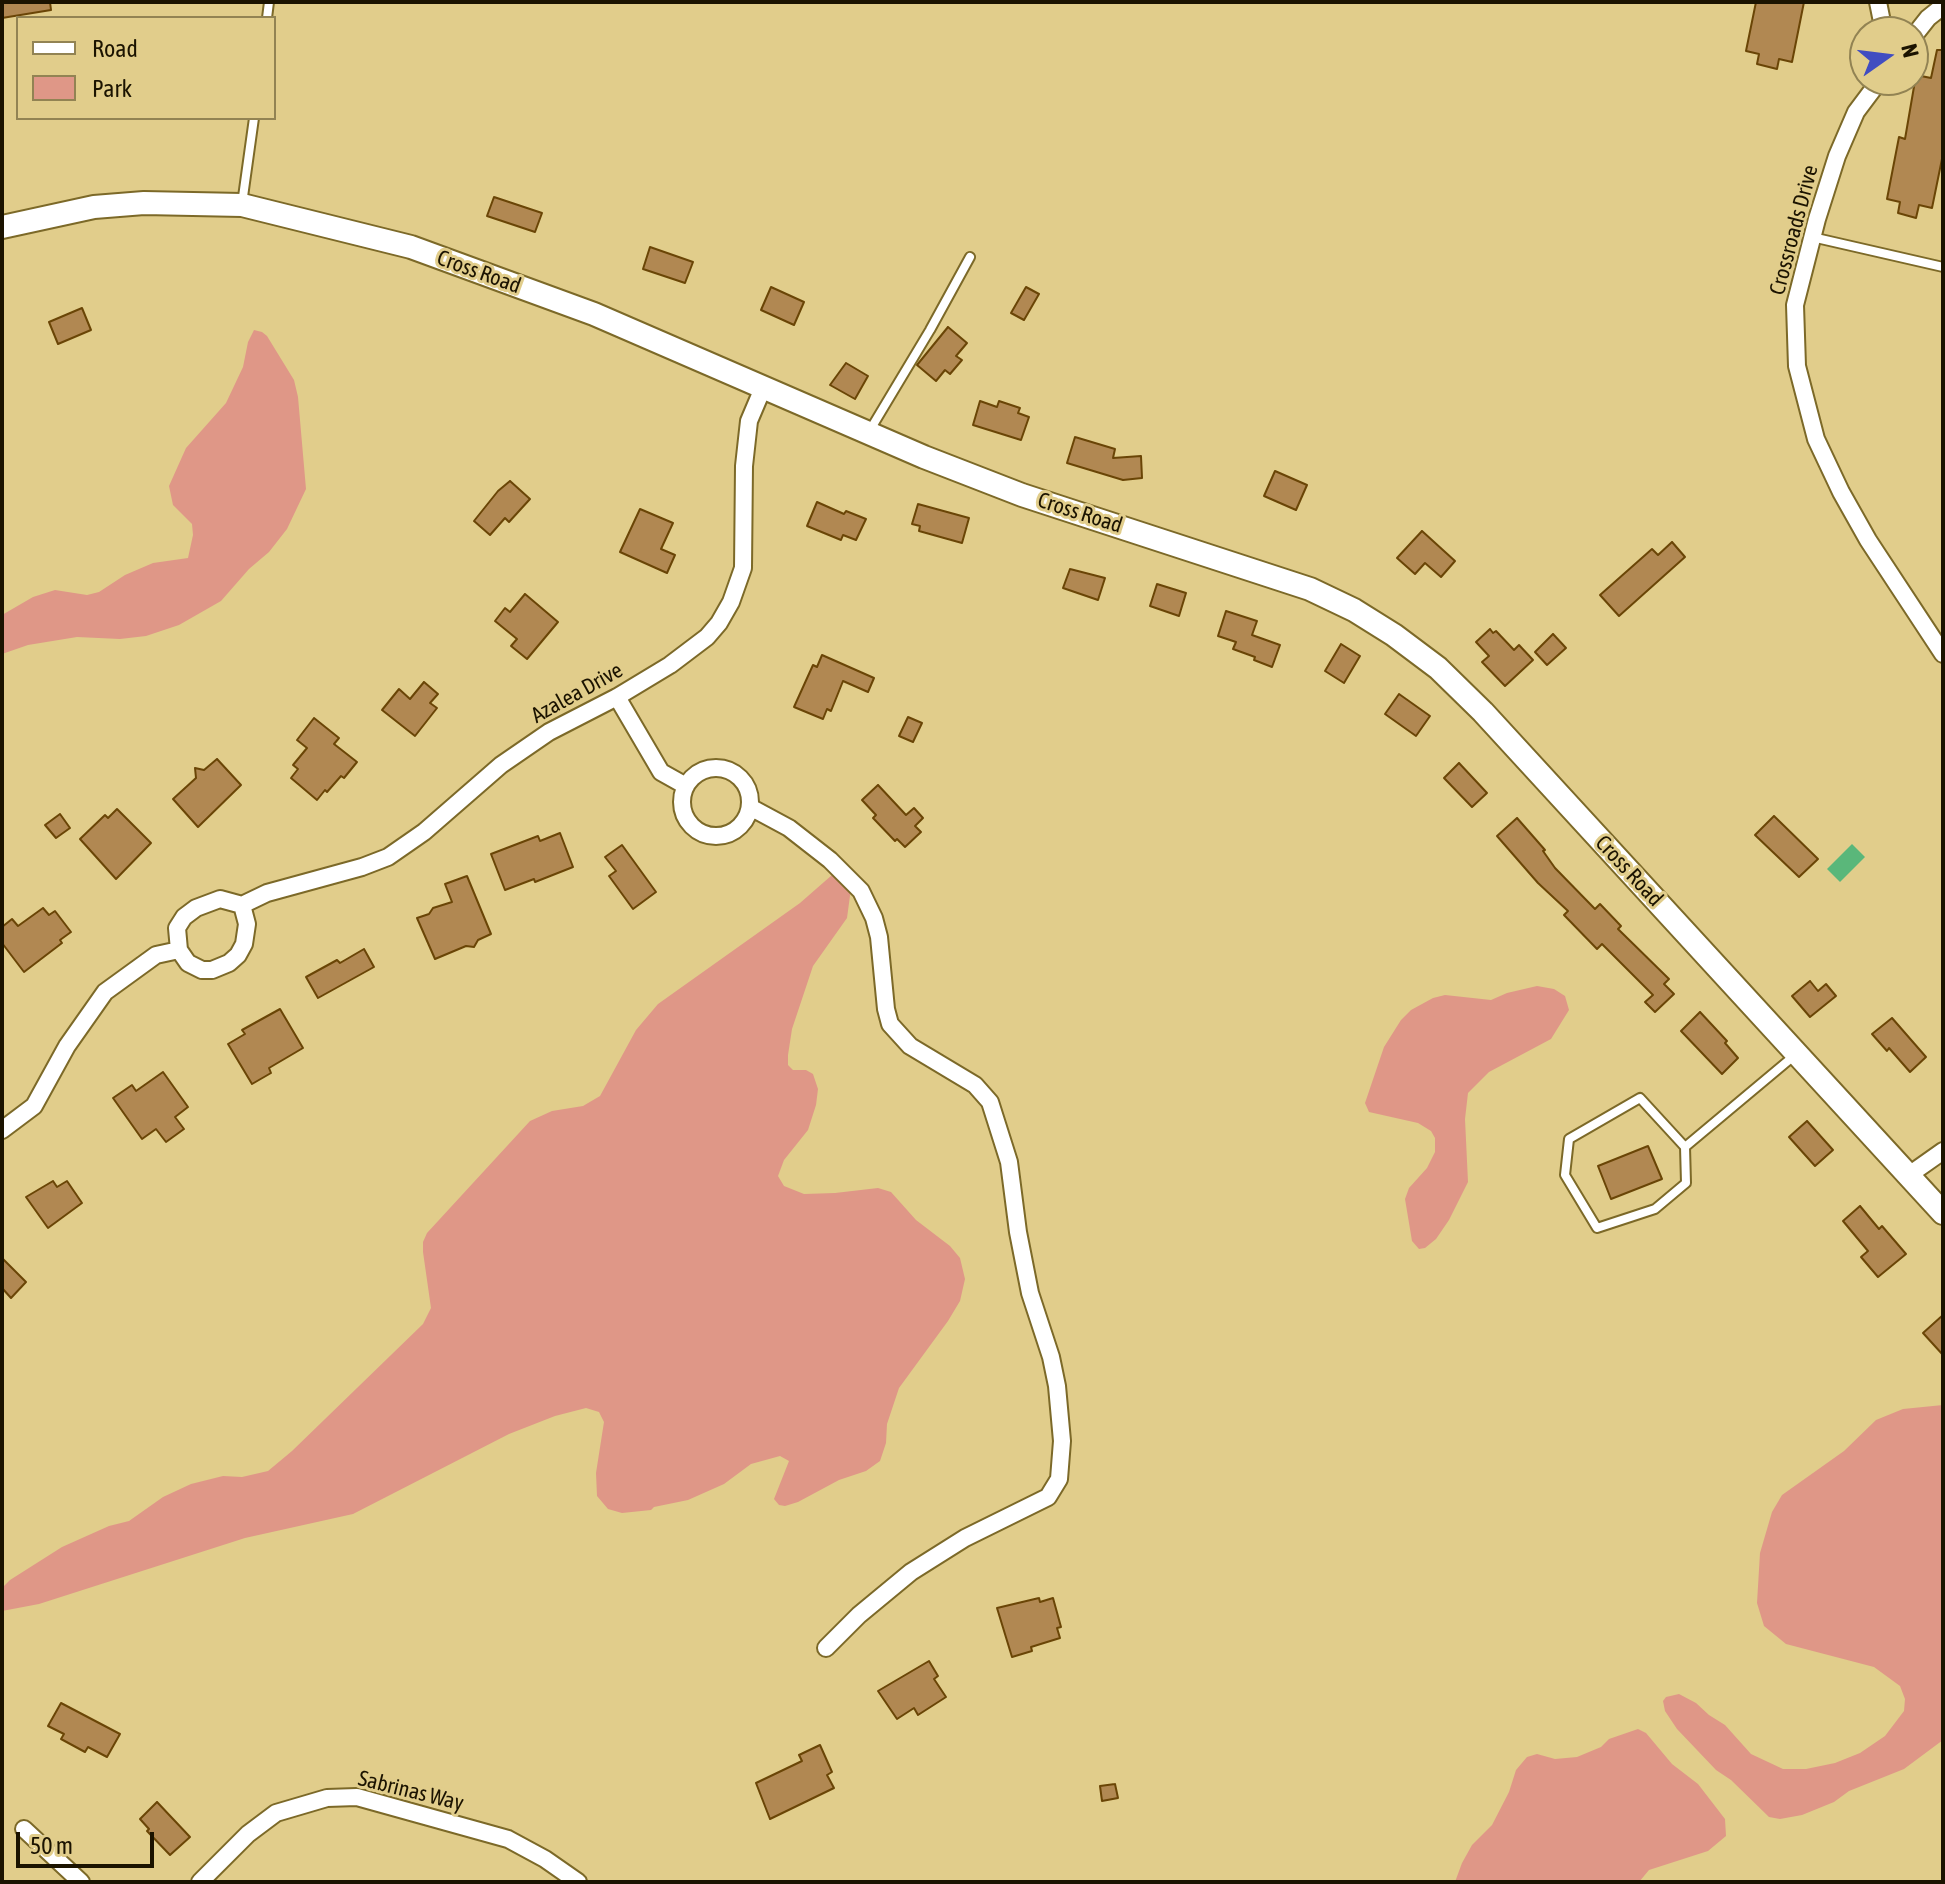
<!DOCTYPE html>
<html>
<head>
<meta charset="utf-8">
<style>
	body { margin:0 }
	#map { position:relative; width:1945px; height:1884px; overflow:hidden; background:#e1cd8b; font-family:"Asap Condensed",sans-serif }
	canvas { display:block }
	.frame { position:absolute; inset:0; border:4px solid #1b1300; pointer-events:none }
	.legend { position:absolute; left:16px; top:16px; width:260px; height:104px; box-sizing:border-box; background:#e1cd8b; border:2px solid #928353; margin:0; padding:10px 14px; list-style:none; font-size:24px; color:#1b1300 }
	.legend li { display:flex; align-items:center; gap:16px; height:40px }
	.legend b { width:40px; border:2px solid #928353 }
	.north { position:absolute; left:1849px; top:16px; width:80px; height:80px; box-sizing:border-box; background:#e1cd8b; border:2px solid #928353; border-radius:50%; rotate:76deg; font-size:22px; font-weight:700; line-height:32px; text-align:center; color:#1b1300 }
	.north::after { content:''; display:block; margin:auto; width:28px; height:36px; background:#414dc1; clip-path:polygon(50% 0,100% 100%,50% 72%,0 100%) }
	.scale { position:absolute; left:16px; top:1832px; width:138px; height:36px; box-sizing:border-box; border:4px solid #1b1300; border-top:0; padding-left:10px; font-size:24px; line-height:28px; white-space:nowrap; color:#1b1300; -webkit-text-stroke:6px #e1cd8b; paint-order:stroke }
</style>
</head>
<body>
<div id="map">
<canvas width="1945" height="1884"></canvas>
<div class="frame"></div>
<ul class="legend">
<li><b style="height:10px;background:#fff"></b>Road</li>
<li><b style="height:22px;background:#df9787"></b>Park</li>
</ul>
<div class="north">N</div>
<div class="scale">50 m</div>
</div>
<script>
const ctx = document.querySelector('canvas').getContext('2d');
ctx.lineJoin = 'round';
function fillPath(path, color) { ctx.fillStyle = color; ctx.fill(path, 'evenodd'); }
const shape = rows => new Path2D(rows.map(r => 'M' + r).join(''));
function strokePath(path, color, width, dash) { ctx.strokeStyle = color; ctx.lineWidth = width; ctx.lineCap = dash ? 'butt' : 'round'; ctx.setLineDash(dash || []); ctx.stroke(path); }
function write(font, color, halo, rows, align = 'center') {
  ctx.font = font + ' "Asap Condensed",sans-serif'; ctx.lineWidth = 6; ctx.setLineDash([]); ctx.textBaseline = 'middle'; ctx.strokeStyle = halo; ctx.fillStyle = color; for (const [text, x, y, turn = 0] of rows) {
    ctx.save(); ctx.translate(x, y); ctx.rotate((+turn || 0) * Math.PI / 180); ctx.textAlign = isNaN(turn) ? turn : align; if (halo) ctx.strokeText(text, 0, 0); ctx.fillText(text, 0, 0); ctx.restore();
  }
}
const green = shape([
	[254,330,262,332,267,336,294,380,298,397,306,489,287,529,269,552,249,569,221,601,179,625,146,636,120,639,77,637,28,645,2,654,2,615,33,597,55,590,87,595,99,592,125,575,153,563,188,558,193,535,192,524,173,505,169,486,186,448,226,403,243,367,248,342],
	[847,871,852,881,847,918,813,966,792,1029,788,1055,788,1065,793,1070,806,1070,813,1074,818,1089,816,1105,808,1130,784,1160,778,1176,784,1186,804,1194,835,1193,878,1188,891,1192,916,1220,950,1246,960,1258,965,1279,960,1301,948,1321,899,1388,887,1424,886,1443,880,1461,866,1471,839,1480,798,1502,785,1506,779,1505,774,1499,789,1461,780,1456,751,1464,724,1484,688,1500,654,1507,651,1510,622,1513,608,1509,597,1496,596,1473,604,1422,599,1412,586,1408,555,1416,509,1434,353,1514,245,1538,39,1604,2,1611,2,1588,10,1580,62,1547,109,1526,129,1521,163,1497,191,1484,223,1476,242,1477,268,1471,292,1451,423,1324,431,1308,423,1252,423,1242,427,1233,530,1121,552,1111,583,1106,600,1096,636,1030,658,1004,800,903,832,875],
	[1537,986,1554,989,1565,996,1569,1010,1551,1039,1489,1072,1468,1093,1465,1119,1468,1182,1449,1220,1436,1239,1425,1248,1419,1249,1412,1241,1405,1199,1409,1188,1427,1168,1435,1152,1435,1138,1431,1131,1418,1123,1369,1112,1365,1103,1384,1047,1401,1020,1411,1010,1433,998,1445,995,1491,1000,1507,993],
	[1943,1405,1943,1740,1904,1769,1849,1791,1834,1802,1802,1815,1780,1819,1769,1817,1731,1780,1716,1770,1677,1729,1665,1711,1663,1701,1666,1697,1679,1694,1696,1703,1709,1715,1725,1725,1751,1754,1783,1769,1806,1769,1835,1763,1860,1753,1885,1736,1904,1711,1905,1699,1900,1686,1874,1667,1786,1644,1764,1626,1757,1603,1760,1553,1772,1512,1782,1495,1844,1451,1876,1420,1903,1409],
	[1638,1729,1646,1733,1672,1764,1698,1784,1725,1819,1726,1836,1708,1851,1649,1870,1639,1882,1455,1882,1462,1863,1472,1845,1492,1825,1509,1792,1516,1770,1527,1757,1537,1754,1555,1759,1577,1757,1601,1747,1609,1739]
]);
const water = shape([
	[1852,844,1865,857,1840,882,1827,869]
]);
const building = shape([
	[2,2,50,2,51,10,2,18,2,2],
	[1756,2,1804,2,1792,62,1779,59,1777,69,1757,64,1759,54,1746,51,1756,2],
	[1937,50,1943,50,1943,154,1932,208,1919,205,1916,218,1898,213,1900,202,1887,199,1899,137,1905,139,1916,75,1931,78,1937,50],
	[494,197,542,213,535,232,487,216,494,197],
	[650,247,693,262,685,283,643,269,650,247],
	[771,287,804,302,794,325,761,310,771,287],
	[1026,287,1039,294,1024,320,1011,313,1026,287],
	[82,308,91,330,58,344,49,322,82,308],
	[948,327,967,343,956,356,962,360,950,374,945,370,936,381,917,365,948,327],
	[846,363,868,376,855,399,830,385,846,363],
	[980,401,997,407,999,401,1020,408,1018,413,1029,417,1021,440,973,425,980,401],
	[1075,437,1115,449,1113,458,1141,456,1142,478,1123,480,1067,463,1075,437],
	[1275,471,1307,485,1296,510,1264,496,1275,471],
	[510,481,530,499,509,522,505,518,490,535,474,521,498,491,510,481],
	[817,502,844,514,846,511,866,519,856,540,843,535,841,540,807,526,817,502],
	[918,504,969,518,962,543,919,531,920,526,912,524,918,504],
	[640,509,673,523,661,549,675,555,667,573,620,552,640,509],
	[1422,531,1455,561,1441,577,1425,563,1415,574,1397,558,1422,531],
	[1672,542,1685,557,1619,616,1600,595,1652,549,1658,555,1672,542],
	[1070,569,1105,578,1098,600,1063,588,1070,569],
	[1157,584,1186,593,1179,616,1150,606,1157,584],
	[525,594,558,622,527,659,511,646,517,639,495,621,505,608,510,612,525,594],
	[1226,611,1257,621,1252,635,1280,645,1272,667,1254,660,1255,657,1233,649,1236,642,1218,636,1226,611],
	[1490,629,1493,633,1496,631,1514,650,1519,645,1533,660,1505,686,1482,662,1489,656,1476,642,1490,629],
	[1553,634,1566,648,1547,665,1535,652,1553,634],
	[1341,644,1360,656,1344,683,1325,671,1341,644],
	[822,655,874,678,868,692,843,681,831,711,827,709,823,719,794,707,813,665,817,667,822,655],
	[424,682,438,694,430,703,437,708,415,736,382,710,399,689,410,699,424,682],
	[1399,694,1430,716,1416,736,1385,714,1399,694],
	[908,717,922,723,913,742,899,736,908,717],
	[314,718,339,738,334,744,357,762,344,778,341,776,327,792,325,790,317,800,291,778,298,769,293,765,307,748,297,740,314,718],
	[217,759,241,785,198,827,173,799,196,778,195,768,204,770,217,759],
	[1459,763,1487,793,1472,807,1444,778,1459,763],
	[878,785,906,815,914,808,923,818,915,826,921,832,905,847,897,839,895,841,873,818,876,815,862,800,878,785],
	[117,809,151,843,116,879,80,839,105,815,108,818,117,809],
	[60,814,70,828,56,838,45,825,60,814],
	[1774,816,1818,859,1799,877,1755,835,1774,816],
	[1517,818,1545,850,1543,851,1555,868,1595,909,1600,904,1621,926,1618,929,1669,979,1664,984,1674,994,1655,1012,1645,1002,1653,995,1602,944,1597,949,1564,915,1568,911,1538,883,1497,836,1517,818],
	[560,833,573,867,535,882,534,879,505,890,491,854,538,836,540,841,560,833],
	[622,845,656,892,633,909,609,876,616,871,605,857,622,845],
	[467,876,491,934,478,940,474,947,466,946,435,959,417,918,429,914,433,908,452,902,445,884,467,876],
	[43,908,49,915,55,911,71,932,60,940,62,943,24,972,2,943,2,927,12,919,18,926,43,908],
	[364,949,374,967,318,998,306,977,337,960,340,963,364,949],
	[1810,981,1818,991,1826,984,1836,996,1810,1017,1792,996,1810,981],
	[280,1009,303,1048,269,1068,271,1073,252,1084,228,1044,245,1034,242,1030,280,1009],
	[1700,1012,1727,1041,1725,1043,1738,1058,1722,1074,1681,1031,1700,1012],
	[1892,1018,1926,1057,1910,1072,1889,1048,1887,1051,1872,1034,1892,1018],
	[163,1072,188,1107,175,1117,184,1129,166,1142,156,1129,142,1139,113,1098,132,1085,136,1091,163,1072],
	[1807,1121,1833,1150,1815,1166,1789,1137,1807,1121],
	[1648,1146,1662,1179,1611,1199,1598,1166,1648,1146],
	[53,1181,57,1187,67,1181,82,1203,48,1228,26,1197,53,1181],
	[1860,1206,1879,1229,1882,1226,1906,1254,1878,1277,1861,1257,1868,1251,1843,1221,1860,1206],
	[2,1258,26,1282,11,1298,2,1288,2,1258],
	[1943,1315,1943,1355,1923,1333,1943,1315],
	[1039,1598,1040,1602,1053,1598,1061,1627,1057,1628,1060,1638,1031,1647,1032,1651,1012,1657,997,1608,1039,1598],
	[929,1661,938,1676,934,1679,946,1697,918,1715,914,1708,897,1719,878,1691,929,1661],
	[61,1703,120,1734,107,1757,88,1747,85,1752,61,1739,64,1734,48,1726,61,1703],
	[820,1745,832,1772,827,1775,834,1788,770,1819,756,1783,802,1761,799,1755,820,1745],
	[1115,1784,1118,1798,1102,1801,1100,1786,1115,1784],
	[157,1802,190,1837,170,1855,147,1831,149,1829,140,1819,157,1802]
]);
const lane = shape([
	[267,18,269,2],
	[242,204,254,118],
	[1812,237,1943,267],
	[870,430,930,330,970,257],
	[1685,1147,1640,1098,1569,1139,1565,1175,1597,1228,1655,1209,1686,1183,1685,1147,1795,1055]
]);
const street = shape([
	[1878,2,1884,32],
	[1913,37,1928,18,1943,6],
	[1880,80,1856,112,1837,156,1817,219,1795,305,1797,366,1816,439,1841,492,1868,540,1943,654],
	[617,697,661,772,686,786],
	'682 802a34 34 0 1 1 68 0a34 34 0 1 1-68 0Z',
	[750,807,789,828,830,860,861,891,874,918,879,937,886,1009,890,1024,910,1046,975,1085,990,1102,1009,1162,1018,1232,1030,1293,1051,1357,1057,1386,1062,1441,1059,1479,1048,1497,965,1538,911,1572,859,1615,826,1648],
	[242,905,247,924,244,944,238,955,229,963,212,970,202,970,188,963,179,950,177,928,184,917,196,908,220,899,242,905,267,893,362,867,388,857,424,832,501,765,549,732,617,697,670,665,707,637,719,623,731,602,743,568,744,466,749,421,763,388],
	[2,1130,34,1106,67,1046,105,992,156,955,179,950],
	[1909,1175,1943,1151],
	[24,1829,81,1882],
	[200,1882,248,1834,276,1813,327,1798,357,1797,508,1839,545,1859,578,1882]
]);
const secondary = shape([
	[2,227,94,207,144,203,242,205,411,247,594,314,924,457,1022,495,1310,589,1354,610,1394,635,1438,668,1483,712,1943,1213]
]);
const streetNames = [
	["Crossroads Drive",1794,230,-75],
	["Cross Road",479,272,20],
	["Cross Road",1080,513,18],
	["Azalea Drive",577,693,-29],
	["Cross Road",1629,871,47],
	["Sabrinas Way",411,1791,14]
];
fillPath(green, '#df9787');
fillPath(water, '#5ab77a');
fillPath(building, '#b18852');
strokePath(building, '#6a4506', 2);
strokePath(lane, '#7c6928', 12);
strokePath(street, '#7c6928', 20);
strokePath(secondary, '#7c6928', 26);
strokePath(lane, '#fff', 8);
strokePath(street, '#fff', 16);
strokePath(secondary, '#fff', 22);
write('22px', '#1b1300', '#e1cd8b', streetNames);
</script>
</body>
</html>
